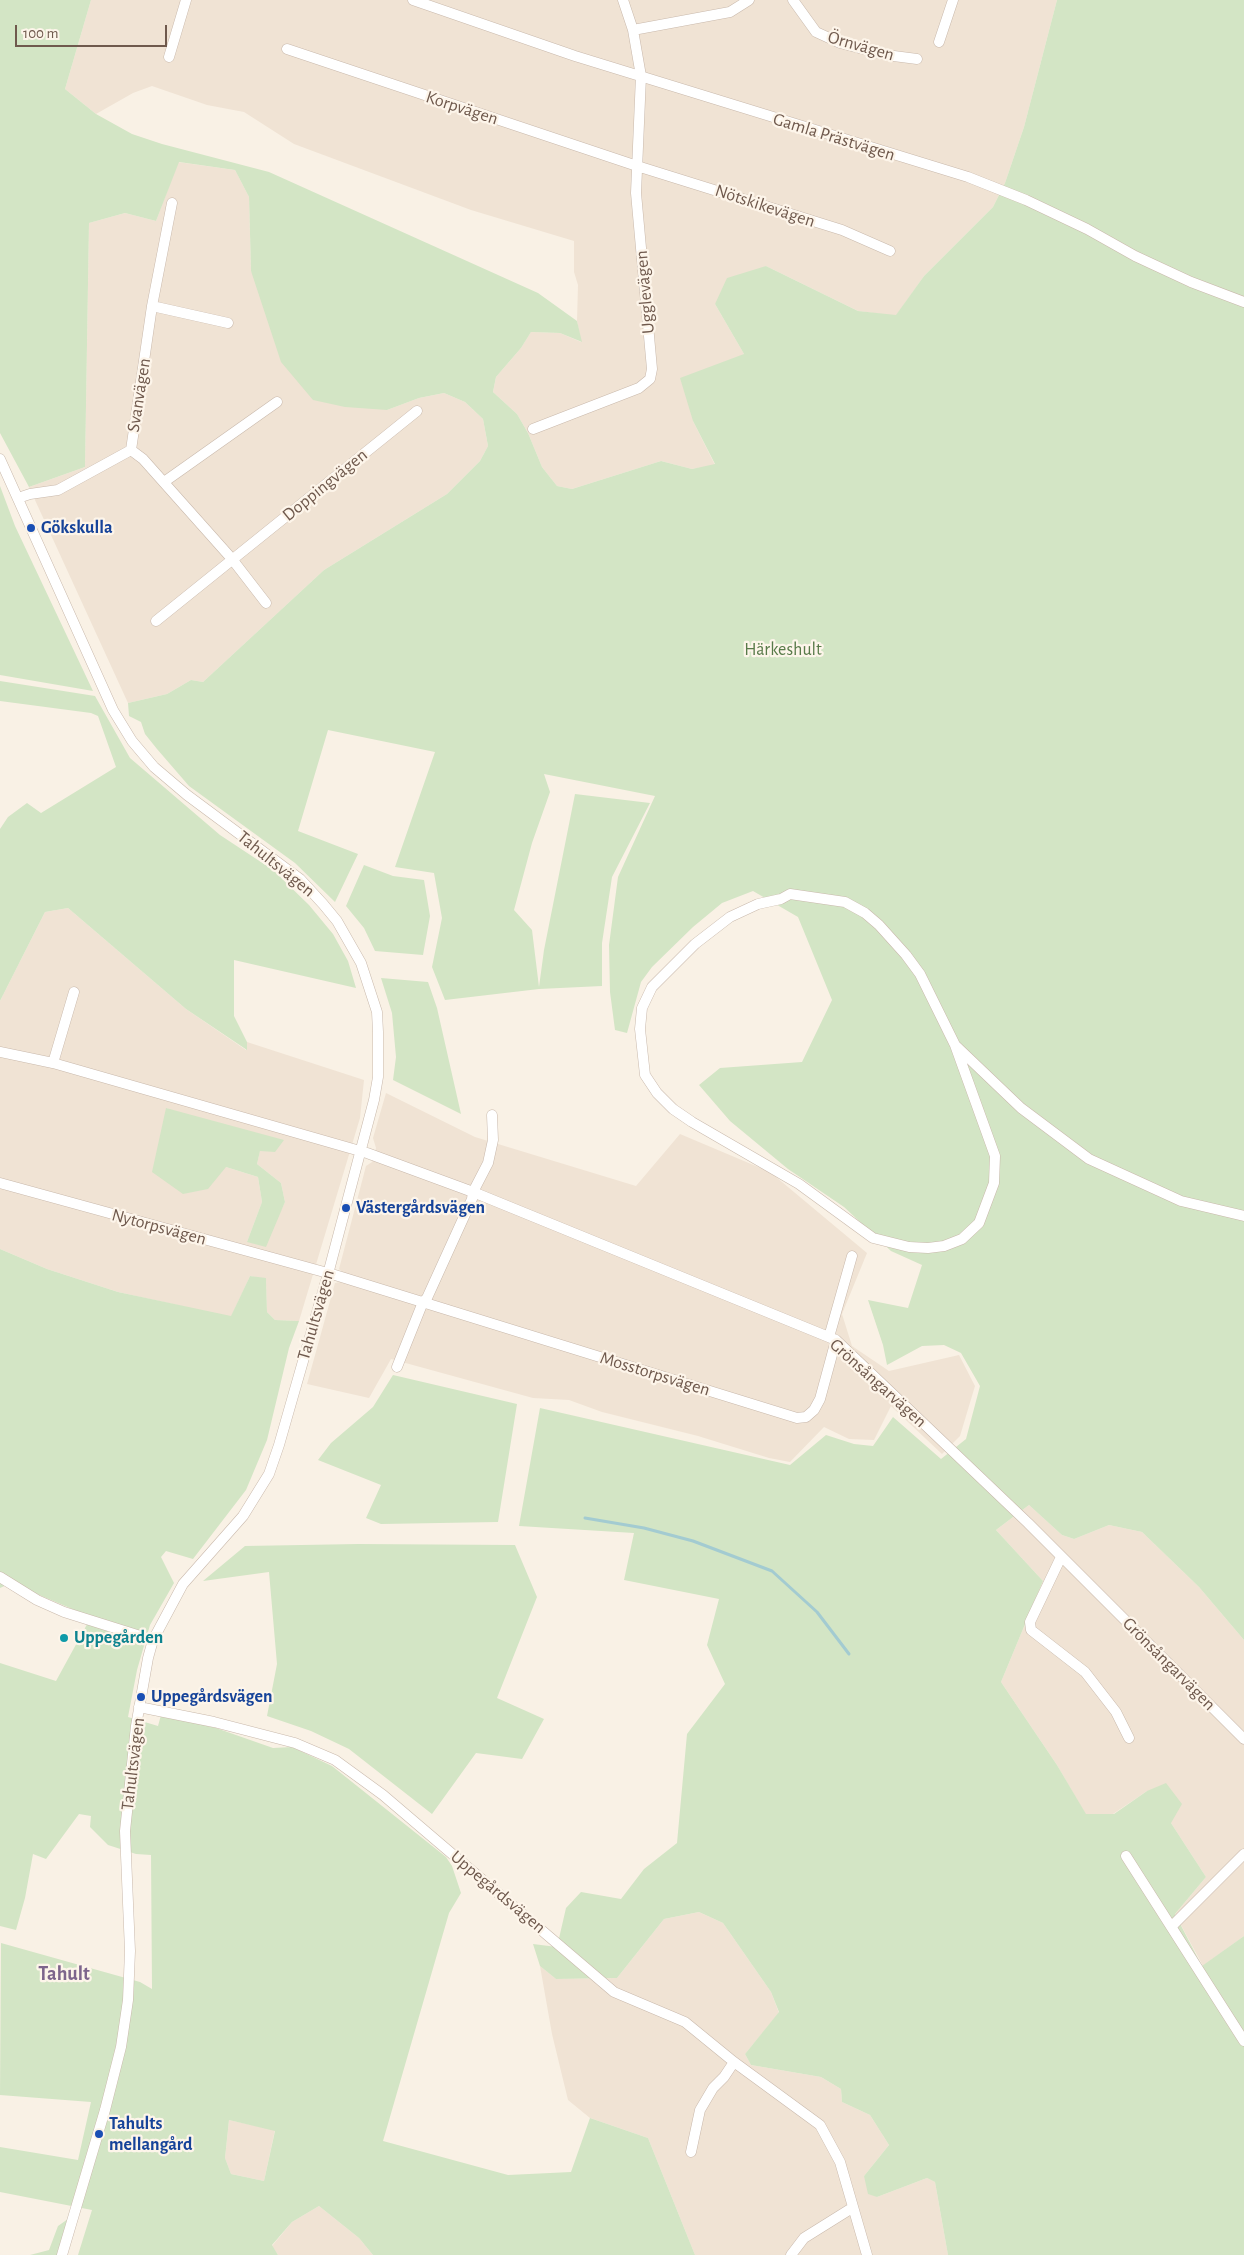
<!DOCTYPE html>
<html>
<head>
<meta charset="utf-8">
<style>
	body { margin:0 }
	#map { position:relative; width:1244px; height:2255px; overflow:hidden; background:#f9f1e5; font-family:"Alegreya Sans",sans-serif }
	canvas { display:block }
	.scale { position:absolute; left:15px; top:25px; width:152px; height:22px; box-sizing:border-box; border:2px solid #6f594d; border-top:0; padding-left:6px; font-size:15px; line-height:18px; white-space:nowrap; color:#6f594d; -webkit-text-stroke:4px #fdf5ea; paint-order:stroke }
</style>
</head>
<body>
<div id="map">
<canvas width="1244" height="2255"></canvas>
<div class="scale">100 m</div>
</div>
<script>
const ctx = document.querySelector('canvas').getContext('2d');
ctx.lineJoin = 'round';
function fillPath(path, color) { ctx.fillStyle = color; ctx.fill(path, 'evenodd'); }
const shape = rows => new Path2D(rows.map(r => 'M' + r).join(''));
function strokePath(path, color, width, dash) { ctx.strokeStyle = color; ctx.lineWidth = width; ctx.lineCap = dash ? 'butt' : 'round'; ctx.setLineDash(dash || []); ctx.stroke(path); }
function write(font, color, halo, rows, align = 'center') {
  ctx.font = font + ' "Alegreya Sans",sans-serif'; ctx.lineWidth = 4.5; ctx.setLineDash([]); ctx.textBaseline = 'middle'; ctx.strokeStyle = halo; ctx.fillStyle = color; for (const [text, x, y, turn = 0] of rows) {
    ctx.save(); ctx.translate(x, y); ctx.rotate((+turn || 0) * Math.PI / 180); ctx.textAlign = isNaN(turn) ? turn : align; if (halo) ctx.strokeText(text, 0, 0); ctx.fillText(text, 0, 0); ctx.restore();
  }
}
const residential = shape([
	[91,0,1057,0,1024,127,1005,183,993,207,924,276,896,316,858,311,766,266,715,304,744,354,693,421,715,465,692,469,661,461,572,489,557,486,542,467,528,433,517,414,493,392,496,377,521,348,531,332,560,333,581,342,577,321,578,285,574,272,574,241,471,210,294,144,244,112,207,105,152,86,133,93,96,114,65,89],
	[178,162,235,170,249,197,251,271,387,410,419,398,444,393,465,402,483,419,488,446,480,461,447,494,324,570,203,682,191,680,167,694,128,703,29,487,85,467,89,223,125,213,156,221],
	[68,908,186,1009,246,1050,247,1042,364,1080,360,1118,299,1321,275,1320,267,1312,266,1279,250,1276,231,1317,118,1292,47,1269,0,1249,0,1001,45,912],
	[166,1108,260,1150,257,1164,281,1183,285,1202,278,1216,247,1242,262,1202,258,1177,226,1167],
	[386,1093,475,1137,636,1186,680,1134,770,1172,867,1253,842,1314,852,1346,889,1371,959,1355,975,1386,960,1436,942,1454,891,1406,874,1440,849,1439,824,1427,790,1462,769,1458,698,1436,602,1412,569,1400,533,1398,391,1359,369,1398,307,1384,335,1283,340,1282,343,1273,339,1269,366,1166,372,1162,376,1148,373,1138],
	[1029,1505,1062,1535,1074,1539,1109,1525,1142,1532,1199,1587,1244,1640,1244,1936,1203,1966,1175,1914,1206,1877,1171,1823,1147,1791,1113,1814,1086,1815,1057,1765,1001,1682,1043,1581,996,1530],
	[699,1912,723,1923,771,1992,779,2013,745,2054,751,2065,821,2077,841,2089,842,2102,870,2115,889,2145,864,2176,877,2197,927,2178,935,2182,948,2255,695,2255,648,2138,590,2118,568,2100,552,2034,540,1966,556,1979,617,1978,664,1919],
	[229,2120,275,2130,264,2181,231,2174,225,2158],
	[319,2206,359,2238,373,2255,278,2255,272,2246,292,2222]
]);
const green = shape([
	[0,0,91,0,65,89,96,114,132,134,162,144,269,172,538,293,577,321,582,342,560,333,531,332,521,348,496,377,493,392,517,414,528,433,542,467,557,486,572,489,661,461,692,469,715,464,693,421,680,378,744,354,715,304,727,278,766,266,858,311,896,315,924,276,993,207,1005,183,1024,127,1057,0,1244,0,1244,1640,1199,1587,1142,1532,1109,1525,1074,1539,1062,1535,1029,1505,996,1530,1043,1581,1001,1682,1057,1765,1086,1814,1114,1814,1147,1791,1166,1783,1182,1804,1171,1823,1206,1877,1175,1914,1202,1966,1244,1936,1244,2255,948,2255,935,2182,927,2178,877,2197,868,2194,864,2176,889,2145,870,2115,842,2102,841,2089,821,2077,751,2065,745,2054,779,2012,771,1992,723,1923,699,1912,664,1919,617,1978,556,1979,540,1966,533,1944,557,1947,566,1908,581,1892,621,1899,644,1869,677,1843,687,1734,725,1684,707,1645,719,1599,624,1580,634,1533,519,1526,540,1408,790,1465,826,1435,854,1444,873,1446,893,1417,941,1459,966,1439,980,1386,961,1353,944,1345,922,1346,887,1365,883,1345,868,1300,908,1308,922,1265,891,1251,844,1207,788,1169,730,1121,699,1085,720,1068,802,1062,832,1000,798,917,753,891,722,903,693,927,652,967,641,982,627,1033,615,1030,610,992,609,945,618,877,655,796,544,774,550,792,532,843,514,910,532,930,539,987,544,950,575,794,650,803,612,877,602,943,602,986,539,989,445,1000,432,967,442,918,434,873,395,867,435,752,328,730,298,831,358,854,335,902,295,863,189,786,157,749,145,734,141,722,129,716,128,703,167,694,191,680,203,682,324,570,447,494,480,461,488,446,483,419,465,402,444,393,419,398,387,410,345,407,313,400,281,362,251,271,249,197,235,170,179,162,156,221,125,213,89,223,85,467,29,487,0,433],
	[0,486,15,526,93,691,0,675],
	[0,681,95,696,130,758,220,835,273,870,309,905,333,934,348,961,356,988,234,960,234,1016,247,1042,247,1050,186,1009,68,908,45,912,0,1001,0,829,8,817,27,803,41,813,116,767,98,716,91,713,0,701],
	[364,865,393,876,424,880,430,916,423,955,375,951,364,928,346,906],
	[381,978,428,982,437,1008,461,1114,393,1080,396,1057,392,1013],
	[166,1108,284,1140,275,1152,260,1151,257,1164,281,1183,285,1202,266,1247,247,1242,262,1202,258,1177,226,1167,208,1189,183,1194,152,1172],
	[0,1249,47,1269,118,1292,231,1316,250,1276,266,1278,267,1312,275,1320,299,1321,289,1348,267,1440,246,1490,193,1559,166,1551,161,1557,174,1583,150,1625,137,1670,128,1717,158,1726,161,1715,216,1728,273,1748,292,1747,332,1766,446,1857,452,1866,461,1893,449,1913,383,2141,508,2175,571,2172,590,2118,648,2138,695,2255,373,2255,359,2238,319,2206,292,2222,272,2245,278,2255,78,2255,92,2210,0,2192,0,2147,78,2160,91,2102,0,2095,1,1943,140,1982,152,1989,151,1855,136,1854,108,1845,90,1827,91,1816,79,1814,46,1859,33,1854,25,1898,16,1930,0,1926,0,1663,56,1681,91,1617,11,1583,0,1588],
	[229,2120,275,2131,264,2181,231,2174,225,2158],
	[393,1375,517,1404,498,1522,381,1524,366,1518,381,1485,318,1460,331,1443,373,1407],
	[358,1544,515,1545,537,1597,497,1698,544,1719,522,1759,476,1753,432,1814,349,1749,311,1731,267,1716,277,1664,269,1572,203,1581,245,1546],
	[68,2219,57,2255,30,2255,49,2250,58,2226]
]);
const stream = shape([
	[585,1518,644,1528,693,1541,772,1571,817,1612,849,1654]
]);
const minor = shape([
	[413,0,575,56,968,177,1026,200,1087,229,1135,256,1191,282,1244,302],
	[793,0,816,32,840,43,886,55,917,59],
	[633,30,730,12,749,0],
	[939,42,953,0],
	[287,49,637,166,842,230,890,251],
	[169,57,186,0],
	[152,306,228,323],
	[533,429,639,388,650,379,652,369,636,193,641,76,633,30,623,0],
	[131,450,143,459,232,559,266,603],
	[0,459,113,710,132,741,154,767,187,795,300,879,323,904,337,921,361,963,377,1012,378,1032,378,1077,374,1100,328,1274,279,1445,269,1474,243,1516,183,1584,153,1640,148,1658,136,1726,125,1831,130,1951,128,2000,121,2047,105,2110,62,2255],
	[164,482,277,402],
	[18,498,30,494,58,490,131,450,152,306,172,203],
	[156,621,417,411],
	[955,1045,995,1156,994,1183,979,1223,962,1239,944,1246,928,1248,909,1247,873,1238,799,1184,692,1122,673,1109,657,1093,645,1075,640,1029,642,1008,652,987,695,944,730,917,758,904,781,899,790,894,845,902,865,913,879,925,906,955,920,974,955,1045,1021,1108,1089,1159,1181,1201,1244,1216],
	[0,1052,53,1063,367,1153,473,1192,836,1340,1028,1523,1244,1739],
	[53,1063,74,992],
	[0,1183,335,1275,797,1418,806,1417,814,1410,820,1399,836,1340],
	[829,1337,852,1256],
	[397,1367,423,1302,427,1298,472,1199,473,1192,488,1163,493,1140,492,1115],
	[1061,1557,1030,1622,1031,1630,1085,1672,1116,1712,1129,1738],
	[0,1577,37,1600,64,1612,153,1640],
	[139,1707,214,1722,295,1743,335,1760,383,1795,614,1992,685,2022,734,2062,820,2125,840,2162,867,2255],
	[1126,1856,1244,2041],
	[1172,1926,1244,1854],
	[691,2152,700,2110,713,2088,724,2077,734,2062],
	[791,2255,804,2238,852,2208]
]);
const markers = [
	[31,528,5,"#1a4fb4"],
	[346,1208,5,"#1a4fb4"],
	[64,1638,5,"#0f9aa8"],
	[141,1697,5,"#1a4fb4"],
	[99,2134,5,"#1a4fb4"]
];
const streetNames = [
	["Örnvägen",861,46,16],
	["Korpvägen",462,108,18],
	["Gamla Prästvägen",834,137,17],
	["Nötskikevägen",765,206,18],
	["Ugglevägen",645,292,-95],
	["Svanvägen",139,395,-81],
	["Doppingvägen",325,485,-39],
	["Tahultsvägen",276,864,39],
	["Nytorpsvägen",159,1227,15],
	["Tahultsvägen",316,1315,-74],
	["Mosstorpsvägen",655,1374,17],
	["Grönsångarvägen",878,1383,42],
	["Grönsångarvägen",1169,1664,45],
	["Tahultsvägen",133,1764,-83],
	["Uppegårdsvägen",498,1892,40]
];
const transitNames = [
	["Gökskulla",41,528],
	["Västergårdsvägen",356,1208],
	["Uppegårdsvägen",151,1697],
	["Tahults",109,2124],
	["mellangård",109,2145]
];
const parkNames = [
	["Härkeshult",783,650]
];
const cultureNames = [
	["Uppegården",74,1638]
];
const quarterNames = [
	["Tahult",64,1974]
];
fillPath(residential, '#f0e3d4');
fillPath(green, '#d3e5c5');
strokePath(stream, '#a3cbd1', 3);
strokePath(minor, '#c9b9ac', 11);
strokePath(minor, '#fff', 10);
for (const [x, y, r, color] of markers) { const dot = new Path2D(); dot.arc(x, y, r, 0, 2 * Math.PI); ctx.fillStyle = color; ctx.fill(dot); strokePath(dot, '#fdf5ea', 2); }
write('18px', '#6f594d', '#fdf5ea', streetNames);
write('bold 18px', '#164399', '#fdf5ea', transitNames, 'left');
write('18px', '#587a49', '#fdf5ea', parkNames);
write('bold 18px', '#0d838f', '#fdf5ea', cultureNames, 'left');
write('bold 20px', '#7d658c', '#fdf5ea', quarterNames);
</script>
</body>
</html>
